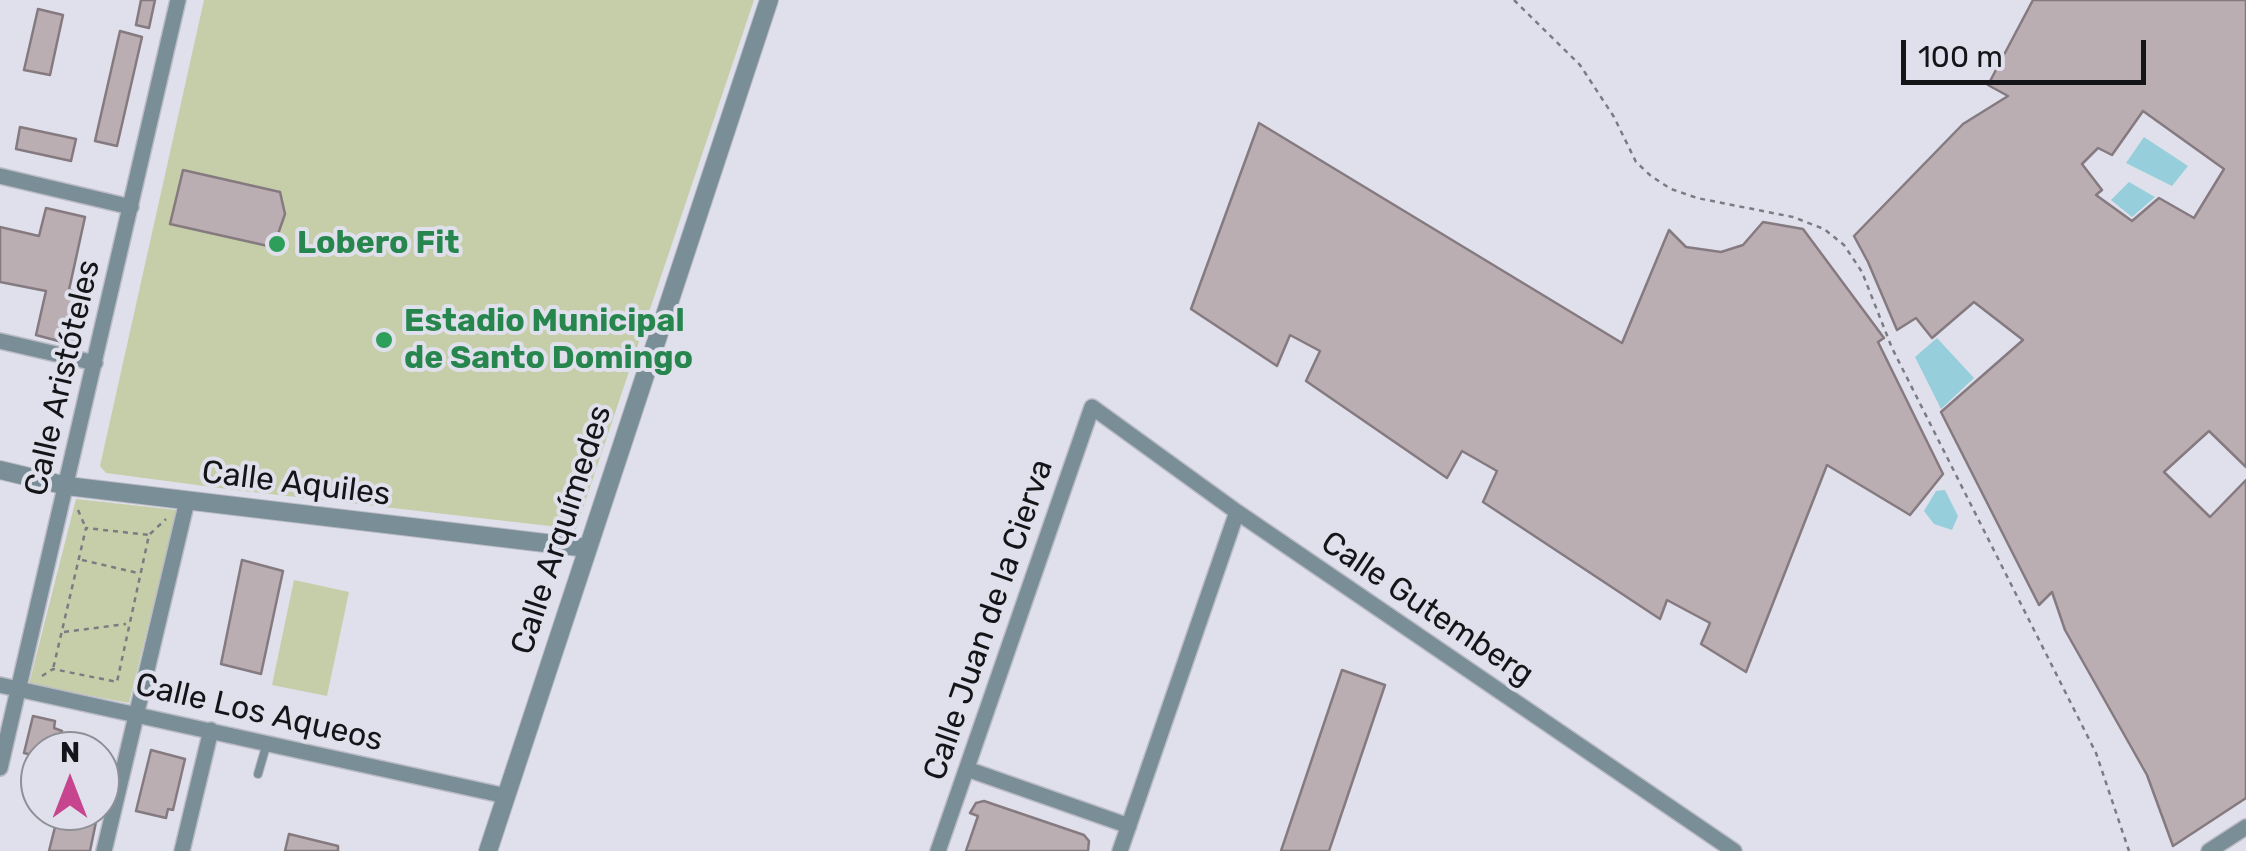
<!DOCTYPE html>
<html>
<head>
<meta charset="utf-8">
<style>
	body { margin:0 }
	#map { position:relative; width:2246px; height:851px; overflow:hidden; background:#dfe0eb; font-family:Rubik,sans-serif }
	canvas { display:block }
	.north { position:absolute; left:20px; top:731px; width:100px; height:100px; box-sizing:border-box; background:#dfe0eb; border:2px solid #8e8f97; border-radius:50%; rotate:0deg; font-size:28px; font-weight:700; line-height:40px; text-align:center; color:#141518 }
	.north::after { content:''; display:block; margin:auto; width:35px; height:45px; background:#c6458e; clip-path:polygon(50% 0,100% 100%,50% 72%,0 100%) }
	.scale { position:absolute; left:1901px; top:40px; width:245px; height:45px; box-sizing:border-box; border:5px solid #141518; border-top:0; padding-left:12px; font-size:30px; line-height:35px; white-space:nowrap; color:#141518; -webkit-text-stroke:8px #dfe0eb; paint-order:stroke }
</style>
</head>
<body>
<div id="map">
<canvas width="2246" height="851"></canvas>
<div class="north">N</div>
<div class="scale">100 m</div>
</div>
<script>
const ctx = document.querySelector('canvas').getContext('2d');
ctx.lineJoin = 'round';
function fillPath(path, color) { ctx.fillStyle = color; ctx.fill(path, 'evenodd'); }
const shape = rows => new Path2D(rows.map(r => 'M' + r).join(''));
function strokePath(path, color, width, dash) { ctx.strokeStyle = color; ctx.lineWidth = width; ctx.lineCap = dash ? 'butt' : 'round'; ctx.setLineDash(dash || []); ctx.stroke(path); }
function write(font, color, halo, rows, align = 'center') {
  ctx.font = font + ' Rubik,sans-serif'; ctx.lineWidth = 8; ctx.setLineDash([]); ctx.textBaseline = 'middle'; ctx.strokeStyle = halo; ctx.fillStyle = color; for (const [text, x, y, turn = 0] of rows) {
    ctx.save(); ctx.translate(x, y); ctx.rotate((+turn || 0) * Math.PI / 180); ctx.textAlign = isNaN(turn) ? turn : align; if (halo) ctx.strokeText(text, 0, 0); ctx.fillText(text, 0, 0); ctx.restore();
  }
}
const green = shape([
	[204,0,754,0,576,529,235,490,106,473,100,466],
	[76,499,177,510,129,703,29,684],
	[294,580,349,592,327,696,272,685]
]);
const water = shape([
	[2144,137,2188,166,2172,186,2126,163],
	[2129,182,2155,197,2132,217,2111,200],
	[1937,338,1974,378,1941,409,1915,357],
	[1945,490,1958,516,1952,530,1934,524,1924,511,1936,491]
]);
const building = shape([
	[141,0,155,0,149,28,136,25,141,0],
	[2033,0,2246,0,2246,467,2209,431,2164,472,2210,517,2246,480,2246,798,2173,846,2147,775,2065,630,2052,592,2039,605,1941,412,2023,340,1974,302,1932,338,1916,318,1897,330,1868,262,1854,236,1963,124,2008,96,1988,85,2033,0],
	[2143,111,2224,169,2194,218,2159,198,2132,221,2096,195,2102,190,2082,164,2098,148,2112,155,2143,111],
	[38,9,63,15,50,75,24,70,38,9],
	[120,31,142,37,117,146,95,141,120,31],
	[1259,123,1622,343,1669,230,1686,247,1721,252,1743,245,1763,222,1803,229,1884,338,1878,342,1943,474,1910,515,1827,465,1746,672,1701,644,1710,623,1667,600,1660,619,1483,502,1497,471,1462,451,1447,478,1306,381,1320,351,1290,335,1277,366,1191,309,1259,123],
	[20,127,76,139,71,161,16,149,20,127],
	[183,170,280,192,285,214,277,237,268,246,170,224,183,170],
	[46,208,85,217,69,290,88,296,77,346,36,335,46,291,0,282,0,227,39,236,46,208],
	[242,560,283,571,261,674,221,664,242,560],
	[1342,670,1385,685,1329,851,1281,851,1342,670],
	[33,716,55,721,54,728,62,731,57,751,40,751,40,757,24,753,33,716],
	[151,750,185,759,173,810,168,809,166,818,136,811,151,750],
	[984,801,1084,835,1089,841,1088,851,966,851,978,816,970,813,976,803,984,801],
	[59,811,97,817,90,851,49,851,59,811],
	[289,834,338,846,338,851,285,851,289,834]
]);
const path = shape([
	[1514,0,1580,65,1614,117,1636,162,1651,176,1671,189,1697,198,1793,217,1824,229,1844,245,1862,272,1892,348,2096,753,2129,851],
	[78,510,85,526],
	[150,534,166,519],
	[82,560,138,573],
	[64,632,126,624],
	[42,676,53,669,117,682,149,535,86,528,53,669]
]);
const service = shape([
	[258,774,267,743]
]);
const minor = shape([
	[0,176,131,207],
	[0,341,95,363],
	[0,685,506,796],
	[0,768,178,0],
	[967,769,1129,826],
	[104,851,187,501],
	[182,851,211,730],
	[938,851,1092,407,1237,512,1734,851],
	[1120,851,1237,512],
	[2209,851,2246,827]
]);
const tertiary = shape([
	[0,470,67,486,587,548],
	[488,851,769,0]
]);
const markers = [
	[277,244,10,"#2e9e5b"],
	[384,340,10,"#2e9e5b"]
];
const leisureNames = [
	["Lobero Fit",297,244],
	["Estadio Municipal",404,322],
	["de Santo Domingo",404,359]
];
const streetNames = [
	["Calle Aristóteles",63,378,-77],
	["Calle Aquiles",296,484,7],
	["Calle Arquímedes",562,530,-72],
	["Calle Gutemberg",1427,609,34],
	["Calle Juan de la Cierva",989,620,-71],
	["Calle Los Aqueos",259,713,13]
];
fillPath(green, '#c5cea8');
fillPath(water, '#96cedb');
fillPath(building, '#baaeb3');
strokePath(building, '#857a7f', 2.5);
strokePath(service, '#babbc5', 10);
strokePath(minor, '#babbc5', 18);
strokePath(tertiary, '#babbc5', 20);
strokePath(path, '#7b7c83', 2.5, [5, 5]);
strokePath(service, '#798e97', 8);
strokePath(minor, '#798e97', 15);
strokePath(tertiary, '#798e97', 18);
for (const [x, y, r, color] of markers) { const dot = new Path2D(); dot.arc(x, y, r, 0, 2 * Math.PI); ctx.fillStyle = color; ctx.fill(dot); strokePath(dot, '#dfe0eb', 4); }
write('bold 32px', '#27864d', '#dfe0eb', leisureNames, 'left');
write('32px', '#141518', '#dfe0eb', streetNames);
</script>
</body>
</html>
